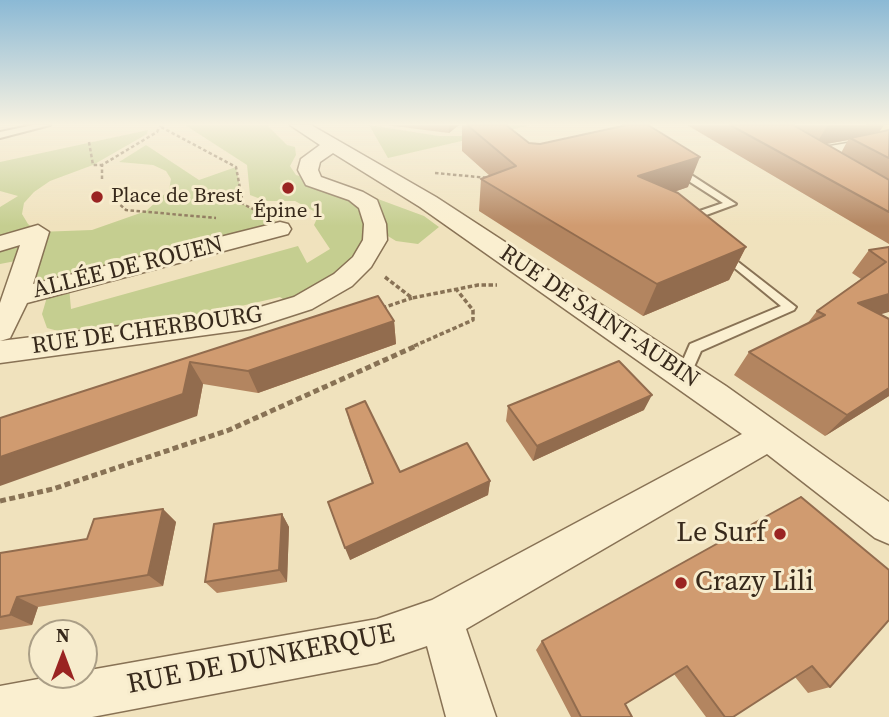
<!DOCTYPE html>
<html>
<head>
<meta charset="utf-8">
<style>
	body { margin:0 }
	#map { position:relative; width:889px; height:717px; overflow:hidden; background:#f0e2bd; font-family:"Source Serif 4",serif }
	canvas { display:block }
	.north { position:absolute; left:28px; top:619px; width:70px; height:70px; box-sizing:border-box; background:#f7eccd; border:2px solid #aa9e86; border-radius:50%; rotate:0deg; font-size:19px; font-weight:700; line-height:28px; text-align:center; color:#37291b }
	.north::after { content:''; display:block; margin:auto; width:24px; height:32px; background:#9a2422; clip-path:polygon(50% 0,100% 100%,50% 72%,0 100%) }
</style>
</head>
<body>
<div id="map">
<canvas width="889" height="717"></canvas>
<div class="north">N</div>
</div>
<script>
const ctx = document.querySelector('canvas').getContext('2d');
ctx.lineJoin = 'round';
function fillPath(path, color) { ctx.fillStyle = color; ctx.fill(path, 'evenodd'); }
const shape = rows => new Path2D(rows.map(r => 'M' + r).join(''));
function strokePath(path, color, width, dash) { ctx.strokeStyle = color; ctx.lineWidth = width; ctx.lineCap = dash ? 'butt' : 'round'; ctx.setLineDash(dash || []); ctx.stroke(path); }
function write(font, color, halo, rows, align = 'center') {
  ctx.font = font + ' "Source Serif 4",serif'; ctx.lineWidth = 6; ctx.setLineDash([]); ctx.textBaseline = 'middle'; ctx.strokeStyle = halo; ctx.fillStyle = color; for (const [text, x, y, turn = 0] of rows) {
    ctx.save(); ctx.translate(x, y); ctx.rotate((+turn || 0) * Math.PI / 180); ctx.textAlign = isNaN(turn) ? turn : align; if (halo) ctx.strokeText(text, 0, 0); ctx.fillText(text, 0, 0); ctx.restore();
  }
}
const green = shape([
	[185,125,267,125,287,145,295,147,296,155,290,166,296,175,378,199,424,216,439,227,418,244,396,241,383,233,362,262,287,302,280,297,202,315,125,325,58,331,47,328,42,314,47,297,69,287,71,309,298,246,307,263,330,249,314,225,319,214,295,201,266,201,250,195,247,165],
	[369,125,439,136,461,136,485,125,531,125,388,158],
	[148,130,147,134,93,165,50,181,34,192,24,203,22,214,28,224,38,232,92,230,146,211,169,190,171,179,166,171,153,165,119,162,146,145,199,180,236,167,243,204,259,213,271,214,280,229,16,297,26,259,0,264,0,207,18,196,0,191,0,162]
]);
const pathFar2 = shape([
	[161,127,236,167,243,204,255,210],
	[89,142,93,165,102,165],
	[435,173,489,178],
	[102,179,102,165,157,132,160,126],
	[116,201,126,210,216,218]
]);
const pathFar1 = shape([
	[385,277,412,298,478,285,497,285],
	[382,308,412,298],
	[414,346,473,320,473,310,456,289]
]);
const path = shape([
	[0,501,53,489,229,430,418,345]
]);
const lane = shape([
	[33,125,50,125,0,138,0,132,33,125],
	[673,167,679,167,736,204,690,221,682,221,682,217,723,203,673,171,673,167],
	[724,251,796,307,794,310,701,351,689,378,679,378,677,374,690,344,781,306,720,256,720,252,724,251]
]);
const street = shape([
	[290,125,311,125,436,197,726,386,889,502,889,544,875,538,767,454,466,629,496,717,446,717,427,646,377,663,92,717,0,717,0,686,60,675,84,675,84,671,377,619,432,600,742,434,420,207,333,153,320,162,318,170,321,177,363,192,377,200,386,224,387,240,371,267,352,286,312,309,250,329,0,363,0,341,250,310,294,297,334,274,353,257,363,240,364,224,359,208,349,200,306,185,298,170,301,159,320,145,290,125],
	[889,136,889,146,812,161,803,155,812,149,889,136],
	[280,222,288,224,291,229,288,234,27,303,10,338,0,341,0,303,20,245,0,251,0,236,38,225,49,232,33,284,280,222]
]);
const primary = shape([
	[869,125,889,125,889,137,881,135,869,125]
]);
const wall = shape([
	[385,125,459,125,449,133],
	[462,125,506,125,529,143,688,187,674,192,746,247,729,280,643,316,479,211,481,179,490,176,462,151],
	[687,125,884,125,879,132,889,130,889,244],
	[848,140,841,153,826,144],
	[889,247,880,314,889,319,889,396,825,436,734,375,749,352,807,324,817,311,861,279,852,273,869,250],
	[378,296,394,321,396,344,258,393,203,384,197,416,0,418],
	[508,406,644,410,533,461,506,421],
	[346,409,400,472,490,481,488,495,350,560,372,483,350,424],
	[801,497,830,687,808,693,795,677,725,717,706,717,674,674,625,704,632,717,571,717,536,650,542,641],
	[163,509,176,522,163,586,38,607,32,625,0,630,0,553,87,539],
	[282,514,289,527,287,582,217,593,205,582]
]);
const shadedWall = shape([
	[449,125,459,125,449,133],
	[830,125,884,125,877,135,850,138,848,140,815,146,827,126],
	[700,157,688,187,629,207,638,176],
	[746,247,729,280,643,316,657,284],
	[889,294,889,312,839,326,858,303],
	[394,321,396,344,258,393,248,371],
	[190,362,203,384,197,416,0,486,0,457],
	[889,388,889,396,825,436,847,415],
	[652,395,644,410,533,461,537,446],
	[490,481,488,495,350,560,345,548],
	[163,509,176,522,163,586,148,575],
	[282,514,289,527,287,582,279,570],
	[17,597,38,607,32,625,10,615]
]);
const building = shape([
	[467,125,506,125,529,143,540,144,627,125,648,125,700,157,638,176,678,193,746,247,657,284,481,179,516,166,467,125],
	[730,125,793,125,889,180,889,212,730,125],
	[889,130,889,158,850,138,889,130],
	[889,247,889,294,858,303,889,319,889,388,847,415,749,352,825,315,817,311,886,262,869,250,889,247],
	[378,296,394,321,248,371,190,362,183,394,0,457,0,418,378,296],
	[619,361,652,395,537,446,508,406,619,361],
	[365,401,400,472,467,443,490,481,345,548,328,502,373,483,346,409,365,401],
	[801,497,889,570,889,620,830,687,812,666,733,717,725,717,687,666,625,704,632,717,581,717,542,641,801,497],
	[163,509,148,575,17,597,10,615,0,617,0,553,87,539,94,519,163,509],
	[282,514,279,570,205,582,214,524,282,514]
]);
const markers = [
	[288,188,7,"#9a2422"],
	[97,197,7,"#9a2422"],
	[780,534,7,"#9a2422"],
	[681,583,7,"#9a2422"]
];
const farPoinames = [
	["Place de Brest",111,197],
	["Épine 1",288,212,"center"]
];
const streetNames = [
	["ALLÉE DE ROUEN",128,268,-14],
	["RUE DE SAINT-AUBIN",599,317,34],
	["RUE DE CHERBOURG",147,331,-8]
];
const nearPoinames = [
	["Le Surf",766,534],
	["Crazy Lili",695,583,"left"]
];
const nearStreetnames = [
	["RUE DE DUNKERQUE",261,660,-11]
];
fillPath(green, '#c5ce90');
strokePath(lane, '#887255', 4);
strokePath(street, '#887255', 3);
strokePath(primary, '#553f2a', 4);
strokePath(pathFar2, '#887255', 2.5, [3.5, 2.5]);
strokePath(pathFar1, '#887255', 3.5, [4.5, 2.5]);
strokePath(path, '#887255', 5, [6, 3.5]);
fillPath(lane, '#faefd0');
fillPath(street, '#faefd0');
fillPath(primary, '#f6d991');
fillPath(wall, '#b38560');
fillPath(shadedWall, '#926c4e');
fillPath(building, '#d09b70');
strokePath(building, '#926c4e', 2);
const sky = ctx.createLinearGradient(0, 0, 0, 226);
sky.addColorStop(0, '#8bb9d5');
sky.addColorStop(0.55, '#f8f2e1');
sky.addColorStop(1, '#f8f2e100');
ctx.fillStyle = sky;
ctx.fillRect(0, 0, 889, 226);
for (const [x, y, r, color] of markers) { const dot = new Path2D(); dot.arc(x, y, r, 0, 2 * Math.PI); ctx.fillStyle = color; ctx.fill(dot); strokePath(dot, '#f7eccd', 2.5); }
write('21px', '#37291b', '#f7eccd', farPoinames, 'left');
write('24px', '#37291b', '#f7eccd', streetNames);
write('28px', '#37291b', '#f7eccd', nearPoinames, 'right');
write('28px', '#37291b', '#f7eccd', nearStreetnames);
</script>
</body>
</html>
